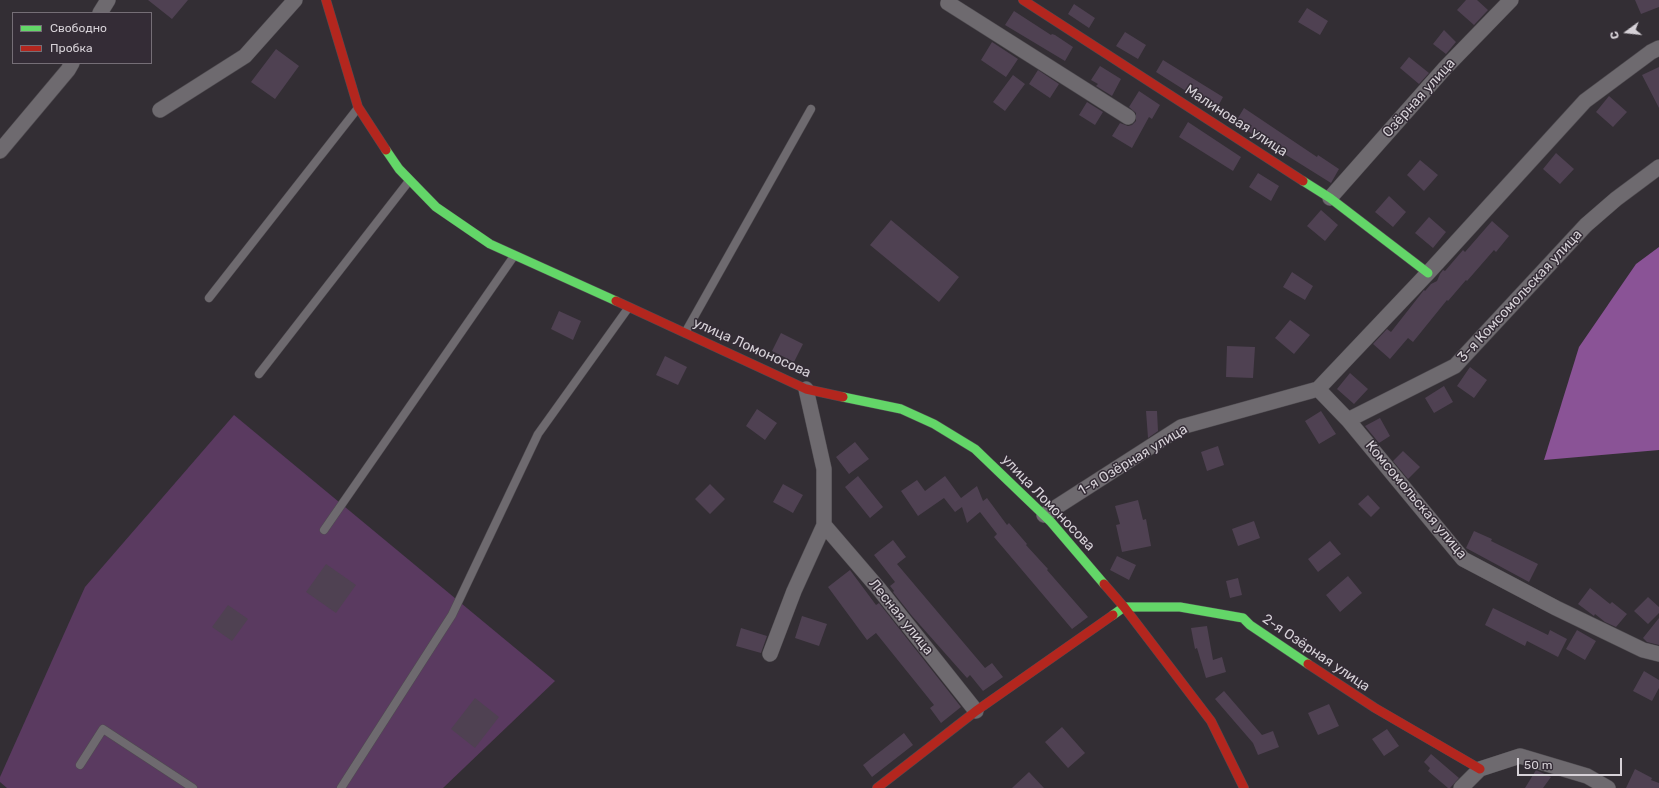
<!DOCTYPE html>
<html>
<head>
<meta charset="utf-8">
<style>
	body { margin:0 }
	#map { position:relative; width:1659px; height:788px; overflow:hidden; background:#332e34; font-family:Rubik,sans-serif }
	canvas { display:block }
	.legend { position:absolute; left:12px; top:12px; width:140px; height:52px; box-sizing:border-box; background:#342c36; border:1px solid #756e76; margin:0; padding:5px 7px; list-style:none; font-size:12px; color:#d6d1d7 }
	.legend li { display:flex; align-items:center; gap:8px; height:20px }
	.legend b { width:20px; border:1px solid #756e76 }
	.north { position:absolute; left:1607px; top:12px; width:40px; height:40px; -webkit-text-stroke:3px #342c36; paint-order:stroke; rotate:255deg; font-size:11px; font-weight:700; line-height:16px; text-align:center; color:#d6d1d7 }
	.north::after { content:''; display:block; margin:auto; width:14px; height:18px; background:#d6d1d7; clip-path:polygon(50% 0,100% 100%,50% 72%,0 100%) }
	.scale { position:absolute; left:1517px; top:758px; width:105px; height:18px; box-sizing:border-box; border:2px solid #d6d1d7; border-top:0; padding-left:5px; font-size:12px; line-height:14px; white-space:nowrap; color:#d6d1d7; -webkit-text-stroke:3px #342c36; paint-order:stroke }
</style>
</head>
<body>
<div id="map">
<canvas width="1659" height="788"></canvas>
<ul class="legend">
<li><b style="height:5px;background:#63d668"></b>Свободно</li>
<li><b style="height:5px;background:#b3261e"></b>Пробка</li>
</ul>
<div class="north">С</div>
<div class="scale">50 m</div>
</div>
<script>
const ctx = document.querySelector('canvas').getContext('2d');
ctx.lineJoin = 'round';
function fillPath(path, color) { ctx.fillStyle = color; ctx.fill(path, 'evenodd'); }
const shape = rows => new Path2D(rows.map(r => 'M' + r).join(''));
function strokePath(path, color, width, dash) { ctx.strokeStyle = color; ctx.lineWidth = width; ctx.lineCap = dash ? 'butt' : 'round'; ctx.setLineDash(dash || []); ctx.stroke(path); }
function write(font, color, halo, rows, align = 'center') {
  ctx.font = font + ' Rubik,sans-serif'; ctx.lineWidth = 3; ctx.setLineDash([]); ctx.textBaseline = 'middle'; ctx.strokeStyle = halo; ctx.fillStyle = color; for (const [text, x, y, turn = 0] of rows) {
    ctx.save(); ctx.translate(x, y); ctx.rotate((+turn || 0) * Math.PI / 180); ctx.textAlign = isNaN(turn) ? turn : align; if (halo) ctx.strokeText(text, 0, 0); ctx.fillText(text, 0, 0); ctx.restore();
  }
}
const green = shape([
	[234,415,555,681,443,788,7,788,0,782,0,777,85,587]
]);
const water = shape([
	[1659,247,1659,450,1544,460,1579,347,1636,264]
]);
const building = shape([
	[148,0,188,0,172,19],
	[1466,0,1477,0,1488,10,1474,25,1457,10],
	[1635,0,1659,0,1659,7,1641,14],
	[1074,4,1095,18,1089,28,1068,14],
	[1307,8,1328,21,1320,35,1298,22],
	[1014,11,1051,35,1052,34,1055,35,1073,47,1065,61,1005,25],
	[1444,30,1456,42,1446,54,1433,44],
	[1125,32,1146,45,1138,59,1116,46],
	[992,42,1018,59,1006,77,981,60],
	[276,49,299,66,275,99,251,82],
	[1409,57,1429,73,1419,84,1400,68],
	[1163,60,1223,97,1216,110,1156,72],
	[1100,66,1121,79,1112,96,1096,86,1098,84,1091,80],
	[1659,67,1659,108,1642,75],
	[1038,70,1059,84,1050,98,1029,84],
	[1013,75,1025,84,1005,111,993,102],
	[1139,91,1160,105,1152,119,1149,117,1132,148,1112,136,1120,123,1128,126,1132,125,1136,121,1136,113,1129,107],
	[1609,96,1627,112,1613,127,1596,112],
	[1087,102,1103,112,1095,125,1079,115],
	[1244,108,1317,157,1318,155,1339,169,1331,183,1235,123],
	[1188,122,1241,157,1233,171,1179,137],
	[1556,153,1574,169,1560,184,1543,169],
	[1420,160,1438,175,1424,191,1407,175],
	[1258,173,1279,186,1271,201,1249,187],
	[1389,196,1406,212,1393,227,1375,212],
	[1321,210,1338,225,1325,241,1307,226],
	[1429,217,1446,232,1433,248,1415,233],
	[891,220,959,277,939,302,870,245],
	[1492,221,1509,236,1496,252,1494,250,1467,281,1466,280,1448,301,1447,300,1413,342,1408,338,1390,359,1373,344,1387,329,1391,332,1424,290,1425,291,1431,284,1437,281,1440,274,1443,270,1445,271,1463,250,1465,252],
	[1292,272,1313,286,1305,300,1283,287],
	[559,311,581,321,573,340,551,329],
	[1290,320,1310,335,1294,354,1275,338],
	[781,333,803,344,794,362,772,351],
	[1227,346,1255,347,1253,378,1226,377],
	[665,356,687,367,678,385,656,375],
	[1470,367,1487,380,1474,398,1457,386],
	[1350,373,1368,389,1354,404,1337,389],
	[1444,386,1453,402,1434,413,1425,398],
	[757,409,777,423,765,440,746,426],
	[1146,411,1157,411,1158,431,1148,438],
	[1321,411,1336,434,1319,444,1305,421],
	[1380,418,1390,436,1379,443,1365,426],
	[855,442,869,459,849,474,836,457],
	[1218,446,1224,465,1207,471,1201,452],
	[1403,451,1420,467,1408,479,1393,461],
	[858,476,883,507,870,518,845,487],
	[945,476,961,498,977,486,983,501,987,498,1007,525,1009,523,1027,544,1026,545,1048,569,1047,570,1088,617,1072,629,994,537,997,534,980,512,967,523,962,507,955,512,944,498,918,516,901,491,917,480,925,491],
	[710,484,725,499,710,514,695,499],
	[783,484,803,495,793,513,773,502],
	[1368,495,1380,508,1371,517,1358,504],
	[1138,500,1143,520,1146,519,1151,546,1122,552,1116,525,1120,524,1115,506],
	[1254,521,1260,538,1238,546,1232,529],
	[1474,531,1492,539,1491,541,1538,564,1529,582,1466,548],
	[893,540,906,557,897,564,985,668,992,663,1003,677,983,691,970,675,967,678,912,616,893,592,894,591,890,586,895,582,874,555],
	[1330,541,1341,554,1318,572,1308,559],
	[1117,556,1136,565,1129,580,1110,570],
	[326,564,356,585,336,613,306,592],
	[850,570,876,605,879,603,961,707,941,723,930,708,934,705,876,633,867,640,828,587],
	[1348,576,1362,593,1340,612,1326,595],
	[1238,578,1242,595,1230,598,1226,581],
	[1590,588,1610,604,1612,602,1627,614,1616,627,1605,622,1595,614,1594,616,1578,604],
	[1648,597,1659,607,1659,613,1648,624,1634,611],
	[228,605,248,619,232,641,212,627],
	[1493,608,1548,635,1550,630,1567,639,1558,657,1527,641,1525,646,1485,625],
	[802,616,827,624,819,646,795,638],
	[1659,618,1659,645,1647,642,1643,638],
	[1207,626,1213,660,1222,657,1226,672,1206,678,1197,648,1195,649,1191,628],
	[741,628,767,636,761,653,736,646],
	[1577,630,1596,641,1585,660,1566,649],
	[1644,671,1659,680,1659,688,1652,701,1633,691],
	[1224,691,1262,735,1273,731,1279,747,1258,755,1253,743,1215,699],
	[475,698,499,717,475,748,451,729],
	[1329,704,1339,726,1318,735,1308,713],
	[1062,727,1085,753,1068,768,1045,742],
	[1387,729,1399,746,1384,756,1372,739],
	[904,733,913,745,872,777,863,765],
	[1431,754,1459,778,1450,788,1448,788,1428,771,1430,768,1424,762],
	[1635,769,1652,778,1651,780,1659,783,1659,788,1626,788],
	[1536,770,1551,777,1543,788,1525,788],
	[1029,772,1044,788,1012,788]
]);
const lane = shape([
	[209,298,358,108],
	[685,333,811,109],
	[259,374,409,181],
	[324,530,514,256],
	[80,765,103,729,193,788],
	[341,788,452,615,538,434,629,307]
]);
const street = shape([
	[949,0,948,3,1128,117],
	[100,13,108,0],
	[160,110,245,56,295,0],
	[0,151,68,70,72,63],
	[1330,198,1445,68,1511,0],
	[1318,389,1428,273,1585,101,1651,52,1659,48],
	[1318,389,1348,420,1463,559,1556,608,1643,650,1659,654],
	[1348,420,1455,366,1586,225,1616,199,1659,167],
	[1044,515,1181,427,1318,389],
	[824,525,879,589,976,711],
	[770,654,794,591,824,525,824,469,806,389],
	[1461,788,1480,769,1520,756,1587,776,1608,788]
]);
const fast = shape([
	[386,150,399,169,436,207,490,244,616,301],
	[1303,181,1330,198,1428,273],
	[843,397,901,409,934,424,975,449,1051,522,1104,584],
	[1113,615,1124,607,1180,607,1243,618,1250,625,1308,664]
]);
const jam = shape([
	[326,0,358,107,386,150],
	[1023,0,1303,181],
	[616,301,806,389,843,397],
	[1104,584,1124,607,1211,721,1244,788],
	[1308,664,1375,708,1480,769],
	[877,788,976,711,1113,615]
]);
const streetNames = [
	["Озёрная улица",1419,98,-48],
	["Малиновая улица",1236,121,33],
	["3-я Комсомольская улица",1520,296,-47],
	["улица Ломоносова",752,348,24],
	["1-я Озёрная улица",1133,460,-31],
	["Комсомольская улица",1416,500,50],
	["улица Ломоносова",1048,503,46],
	["Лесная улица",901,617,51],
	["2-я Озёрная улица",1316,653,34]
];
fillPath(green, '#5a3a60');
fillPath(water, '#8a5396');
fillPath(building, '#4f4152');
strokePath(lane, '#4f4b50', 9);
strokePath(street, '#4f4b50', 16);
strokePath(fast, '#4f4b50', 10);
strokePath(jam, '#4f4b50', 10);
strokePath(lane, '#6e6a6f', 8);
strokePath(street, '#6e6a6f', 15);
strokePath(fast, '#63d668', 9);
strokePath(jam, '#b3261e', 9);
write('14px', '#d6d1d7', '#342c36', streetNames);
</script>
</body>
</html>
